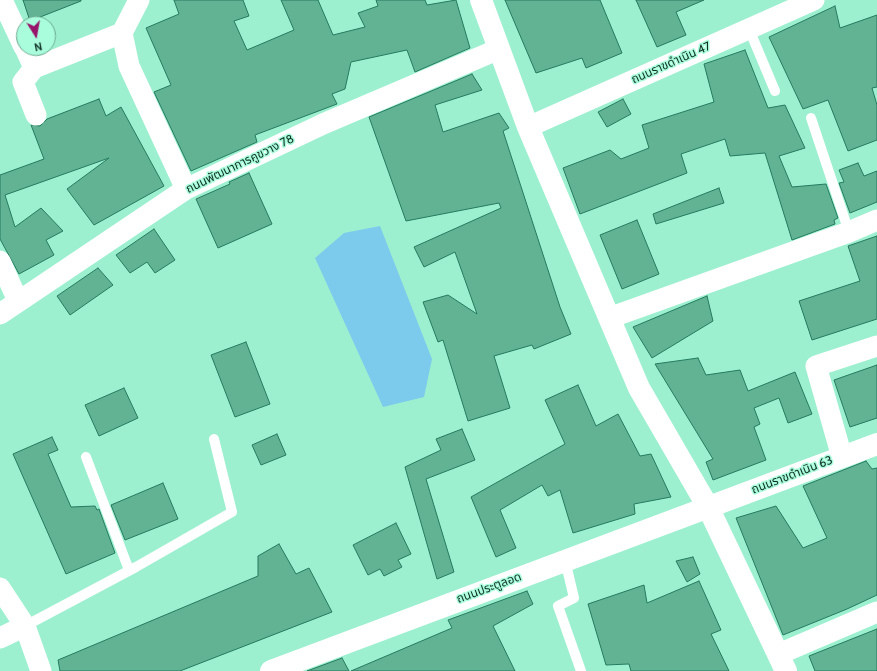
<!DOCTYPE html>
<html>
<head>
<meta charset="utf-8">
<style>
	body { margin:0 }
	#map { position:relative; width:877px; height:671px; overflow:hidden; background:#9df0cf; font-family:Cabin,sans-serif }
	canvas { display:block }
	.north { position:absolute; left:16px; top:16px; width:40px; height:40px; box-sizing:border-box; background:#aafddc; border:1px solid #6bab92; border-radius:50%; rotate:169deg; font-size:11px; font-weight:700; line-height:16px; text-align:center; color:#0d3024 }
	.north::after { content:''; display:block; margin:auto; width:14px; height:18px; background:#98146a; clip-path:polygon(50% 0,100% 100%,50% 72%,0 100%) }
</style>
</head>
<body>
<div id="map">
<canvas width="877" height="671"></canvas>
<div class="north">N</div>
</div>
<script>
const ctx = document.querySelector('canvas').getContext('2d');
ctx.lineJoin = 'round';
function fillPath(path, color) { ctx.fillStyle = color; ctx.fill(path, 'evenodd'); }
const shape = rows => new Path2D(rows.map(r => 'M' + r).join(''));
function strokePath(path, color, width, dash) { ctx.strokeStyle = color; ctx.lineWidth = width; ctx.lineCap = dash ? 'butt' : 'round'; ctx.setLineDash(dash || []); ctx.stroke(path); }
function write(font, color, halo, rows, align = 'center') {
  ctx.font = font + ' Cabin,"Noto Sans Thai",sans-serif'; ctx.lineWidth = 3; ctx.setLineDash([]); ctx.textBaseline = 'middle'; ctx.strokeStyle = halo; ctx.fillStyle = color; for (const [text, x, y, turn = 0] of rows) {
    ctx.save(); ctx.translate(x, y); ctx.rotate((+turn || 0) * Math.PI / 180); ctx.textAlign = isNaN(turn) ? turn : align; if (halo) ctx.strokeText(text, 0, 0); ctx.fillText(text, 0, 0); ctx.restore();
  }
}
const water = shape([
	[380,226,432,359,424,397,383,407,315,258,344,233]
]);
const building = shape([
	[23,0,81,0,81,1,30,21,23,0],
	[174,0,243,0,249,16,234,21,247,50,294,30,281,0,318,0,333,35,365,27,358,13,378,6,376,0,425,0,427,5,456,0,470,48,415,72,407,50,351,62,345,89,332,94,337,104,255,135,257,142,191,171,154,92,171,85,146,28,179,14,174,0],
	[505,0,600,0,622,53,586,68,582,58,536,73,505,0],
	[636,0,704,0,676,12,686,35,657,47,636,0],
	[835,6,840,28,877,15,877,87,872,88,877,105,877,140,848,151,828,100,803,109,769,37,835,6],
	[745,50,768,108,785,105,805,148,779,156,792,187,826,184,838,218,834,220,835,224,792,240,765,153,730,156,725,139,681,154,687,173,580,214,563,168,610,150,621,159,649,148,642,125,714,102,704,64,745,50],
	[472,74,482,90,435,105,443,132,499,113,509,128,503,131,560,307,571,334,534,349,532,345,494,356,510,408,468,421,443,340,438,342,423,302,448,295,477,314,455,252,424,267,414,247,501,208,499,203,406,221,369,117,472,74],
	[99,99,106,116,121,107,164,186,94,225,67,189,109,158,5,195,15,227,41,208,63,231,46,240,54,255,19,274,0,239,0,175,44,159,31,125,40,126,47,119,99,99],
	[623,99,631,114,607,127,598,112,623,99],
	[858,163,864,176,877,171,877,202,850,213,839,183,844,182,839,170,858,163],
	[249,173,272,224,218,248,196,199,230,184,229,182,249,173],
	[719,188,724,203,656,224,653,214,719,188],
	[637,220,659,274,622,289,600,235,637,220],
	[154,229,175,260,155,273,147,262,130,273,116,255,154,229],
	[877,236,877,319,812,340,799,301,860,281,848,246,877,236],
	[98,268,113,285,70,315,57,296,98,268],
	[707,296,713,321,652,358,633,327,707,296],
	[246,342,270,404,235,417,211,355,246,342],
	[698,358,706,375,740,370,748,391,795,372,812,414,788,423,779,398,754,408,760,424,754,427,766,460,713,480,706,462,713,459,655,364,698,358],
	[877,365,877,418,850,427,834,380,877,365],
	[578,385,596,426,618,414,640,456,651,454,671,497,634,504,635,514,573,533,560,490,548,496,542,485,500,510,516,548,496,557,471,497,565,444,545,400,578,385],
	[124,388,138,418,99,436,85,405,124,388],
	[462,429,475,460,426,479,454,572,437,579,405,467,441,450,436,439,462,429],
	[277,434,286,455,261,465,252,445,277,434],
	[52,437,58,450,48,454,71,507,95,506,97,510,99,509,115,553,66,574,13,454,52,437],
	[866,461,872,469,877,468,877,595,847,609,783,635,736,518,776,506,803,548,827,538,803,486,866,461],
	[163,483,178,519,125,540,111,505,163,483],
	[396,523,411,554,398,560,402,567,384,576,380,569,368,575,353,545,396,523],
	[279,544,296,574,309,568,332,612,180,671,60,671,58,660,258,576,258,556,279,544],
	[693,557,700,574,687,582,676,561,693,557],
	[699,581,721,630,711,634,729,671,631,671,629,664,606,665,588,604,644,585,647,603,699,581],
	[527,591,533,604,493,626,515,671,351,671,452,628,448,620,527,591],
	[877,629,877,671,815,671,809,656,877,629],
	[342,658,349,671,307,671,342,658]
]);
const lane = shape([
	[749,29,775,91],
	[811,118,849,232],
	[86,457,129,570],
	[565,560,574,598,558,606,581,671],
	[25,626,136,567,232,512,214,439]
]);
const street = shape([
	[2,0,24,47],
	[139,0,122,33,129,66,186,189],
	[25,48,34,68,122,33],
	[34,68,23,82,36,115],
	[528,127,814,0],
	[0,261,18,301],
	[0,314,186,189,323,124,499,49],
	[609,318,849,232,877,220],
	[842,457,816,366,877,346],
	[0,588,25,626,41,671],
	[0,638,25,626],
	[779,654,877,612]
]);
const secondary = shape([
	[481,0,528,127,639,388,708,507,786,671],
	[271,671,877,444]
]);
const streetNames = [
	["ถนนราขดำเนิน 47",671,63,-24],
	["ถนนพัฒนาการคูขวาง 78",240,164,-26],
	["ถนนราขดำเนิน 63",792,475,-21],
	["ถนนประตูลอด",489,588,-20]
];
fillPath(water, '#7ccaec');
fillPath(building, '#62b294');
strokePath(building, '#247b5f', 1);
strokePath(lane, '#fff', 10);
strokePath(street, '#fff', 21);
strokePath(secondary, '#fff', 22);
write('12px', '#0d3024', '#aafddc', streetNames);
</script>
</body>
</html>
